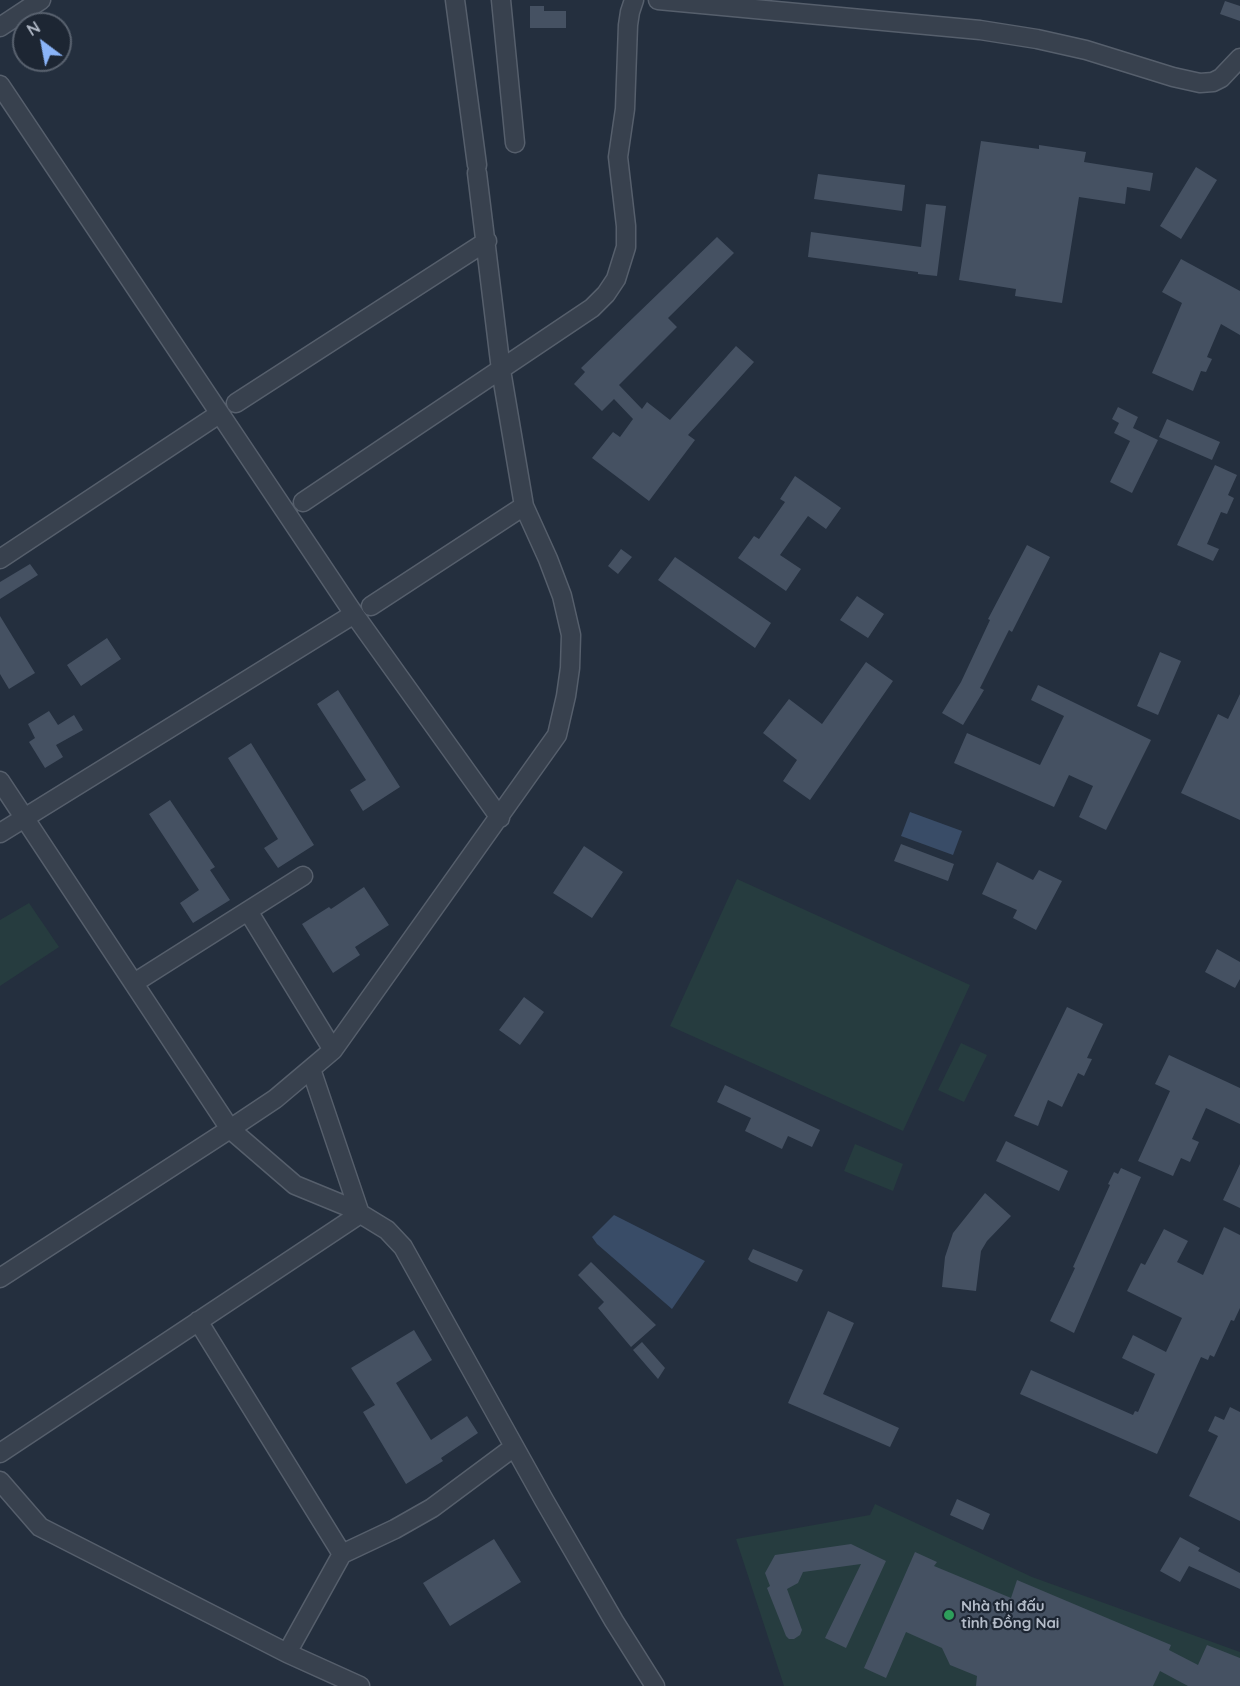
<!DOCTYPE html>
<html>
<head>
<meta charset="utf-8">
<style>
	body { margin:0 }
	#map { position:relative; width:1240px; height:1686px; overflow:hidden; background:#242f3e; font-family:Quicksand,sans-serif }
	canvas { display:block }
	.north { position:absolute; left:12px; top:12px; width:60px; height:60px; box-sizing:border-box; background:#1d2633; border:2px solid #59626f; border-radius:50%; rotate:328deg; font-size:16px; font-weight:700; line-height:24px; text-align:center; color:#b4bcc9 }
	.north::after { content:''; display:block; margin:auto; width:21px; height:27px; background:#8ab4f8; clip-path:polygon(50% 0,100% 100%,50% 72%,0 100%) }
</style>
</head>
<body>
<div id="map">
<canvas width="1240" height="1686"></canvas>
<div class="north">N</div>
</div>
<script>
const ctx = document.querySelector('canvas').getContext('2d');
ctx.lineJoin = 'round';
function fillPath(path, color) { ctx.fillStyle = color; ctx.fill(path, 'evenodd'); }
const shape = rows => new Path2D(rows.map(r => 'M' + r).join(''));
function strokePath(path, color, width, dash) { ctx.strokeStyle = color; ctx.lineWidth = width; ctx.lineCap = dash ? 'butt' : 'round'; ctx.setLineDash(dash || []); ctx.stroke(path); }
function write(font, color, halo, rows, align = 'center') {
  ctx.font = font + ' Quicksand,sans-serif'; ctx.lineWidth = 4.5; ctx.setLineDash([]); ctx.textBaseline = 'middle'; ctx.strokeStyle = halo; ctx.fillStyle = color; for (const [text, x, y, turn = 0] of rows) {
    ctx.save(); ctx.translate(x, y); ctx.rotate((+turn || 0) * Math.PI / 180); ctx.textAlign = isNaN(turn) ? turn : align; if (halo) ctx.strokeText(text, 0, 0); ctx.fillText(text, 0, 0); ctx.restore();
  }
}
const green = shape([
	[737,879,970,985,903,1131,670,1026],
	[29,903,59,947,0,986,0,920],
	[961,1043,987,1055,964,1102,938,1090],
	[855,1144,903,1164,893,1191,844,1171],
	[875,1504,1032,1577,1240,1652,1240,1686,784,1686,736,1539,870,1515]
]);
const water = shape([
	[910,812,962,831,953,855,901,836],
	[614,1215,705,1261,672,1309,597,1244,592,1237]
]);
const building = shape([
	[1225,1,1240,6,1240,21,1220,14],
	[530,6,544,6,544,11,566,11,566,28,530,28],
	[981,141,1039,149,1039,145,1086,152,1084,162,1153,173,1150,191,1127,187,1125,204,1079,197,1062,303,1015,296,1016,289,959,280],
	[1196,167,1217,180,1181,239,1160,226],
	[818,174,905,185,902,211,814,199],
	[926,204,946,206,937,276,918,274,918,272,808,257,811,232,921,247],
	[717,237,734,253,668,318,677,327,619,385,642,409,647,402,670,420,736,346,754,362,688,435,695,440,649,501,592,458,613,432,620,437,633,419,614,399,602,411,574,384,585,372,581,368],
	[1181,259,1240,291,1240,335,1221,324,1207,357,1212,359,1206,372,1201,371,1193,391,1152,373,1182,303,1162,292],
	[1118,407,1138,417,1133,428,1158,440,1132,493,1110,482,1130,441,1114,433,1119,423,1112,419],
	[1167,419,1220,442,1212,460,1159,437],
	[1215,465,1237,475,1228,495,1234,498,1227,514,1221,512,1207,544,1219,549,1213,561,1177,545],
	[795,476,841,508,826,529,808,516,780,555,801,569,786,591,738,558,754,536,759,539,785,502,780,499],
	[1027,545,1050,557,1012,632,1009,630,980,688,984,690,963,725,942,713,961,682,990,620,988,619],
	[621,549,632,557,618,574,608,566],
	[675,557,771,623,755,648,658,580],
	[30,564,38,575,0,599,0,582],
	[857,596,884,614,868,638,840,620],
	[0,616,35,673,9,689,0,674],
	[107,638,121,659,81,686,67,665],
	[1160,652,1181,661,1158,715,1137,706],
	[866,662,893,681,810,800,783,781,797,760,763,733,789,699,822,724],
	[1038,685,1151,740,1106,830,1079,817,1093,786,1069,775,1054,807,954,763,967,733,1040,765,1064,716,1031,700],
	[338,690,400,787,363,811,350,790,366,780,317,704],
	[1240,694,1240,820,1181,793,1218,714,1228,719],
	[49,711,58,725,74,715,83,730,56,745,63,757,45,768,29,742,35,738,28,724],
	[251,743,314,845,278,868,264,848,278,839,228,758],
	[170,800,215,867,210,870,230,900,193,923,180,903,199,890,149,814],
	[901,844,954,864,948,881,894,861],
	[584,846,623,872,592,918,553,893],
	[997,862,1033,880,1039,870,1062,881,1036,930,1013,918,1017,910,982,894],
	[364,887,389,925,355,947,360,955,333,973,302,924,329,907,331,909],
	[1217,949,1240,962,1240,979,1235,988,1205,972],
	[524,997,544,1012,520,1045,499,1030],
	[1067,1007,1103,1024,1087,1058,1092,1059,1084,1076,1078,1073,1062,1107,1048,1100,1038,1126,1014,1116],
	[1169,1055,1240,1088,1240,1124,1206,1108,1192,1139,1199,1142,1190,1162,1181,1158,1173,1176,1138,1161,1170,1091,1155,1084],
	[725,1085,820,1130,812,1147,788,1136,782,1149,745,1131,751,1118,717,1102],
	[1006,1141,1068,1171,1059,1191,996,1161],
	[1240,1164,1240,1208,1223,1200],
	[1121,1168,1141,1177,1074,1333,1050,1321,1075,1268,1073,1267,1110,1185,1108,1184,1114,1172,1118,1174],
	[985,1193,1011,1216,987,1241,981,1251,976,1291,942,1287,945,1257,953,1233],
	[1224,1227,1240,1235,1240,1308,1234,1321,1231,1320,1214,1357,1210,1355,1208,1360,1201,1357,1157,1454,1020,1394,1031,1370,1133,1415,1135,1411,1138,1412,1155,1374,1122,1358,1133,1335,1166,1352,1182,1318,1127,1291,1141,1263,1145,1265,1164,1229,1188,1241,1177,1262,1203,1275],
	[753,1249,803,1270,797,1282,751,1262,748,1259],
	[591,1262,656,1325,631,1347,598,1308,604,1302,578,1275],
	[828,1311,854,1323,823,1394,899,1428,890,1447,788,1403],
	[414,1330,432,1360,396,1383,431,1440,467,1416,478,1433,441,1458,443,1461,406,1484,363,1412,375,1405,351,1368],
	[642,1342,665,1368,658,1379,633,1350],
	[1230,1407,1240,1412,1240,1521,1189,1496,1218,1436,1208,1431,1215,1416,1224,1420],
	[957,1499,990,1514,983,1530,950,1515],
	[1180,1537,1200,1548,1198,1551,1240,1573,1240,1589,1189,1566,1180,1582,1160,1571],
	[494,1539,521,1582,450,1626,423,1583],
	[851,1544,886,1561,846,1648,825,1638,861,1564,803,1572,798,1583,787,1589,802,1630,800,1635,794,1639,789,1639,786,1636,767,1588,770,1586,765,1573,775,1555],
	[915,1552,937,1562,934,1566,1011,1598,1017,1580,1171,1645,1169,1650,1198,1665,1207,1645,1240,1658,1240,1686,1188,1686,1160,1671,1153,1686,976,1686,977,1676,950,1665,942,1648,906,1632,886,1678,864,1668]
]);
const street = shape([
	[455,0,477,165],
	[501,0,515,143],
	[658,0,980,30,1037,39,1086,50,1173,77,1200,83,1213,82,1221,78,1240,58],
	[0,27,41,0],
	[0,85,354,614,500,818],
	[236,403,487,241],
	[303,502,592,308,606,294,616,279,626,247,626,226,618,157,625,109,628,25,630,12,634,0],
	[0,559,219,414],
	[371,606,524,506],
	[0,781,230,1129,275,1099,333,1050,557,735,566,696,570,668,571,635,562,596,548,559,524,506,501,370,477,173],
	[0,833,354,614],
	[248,911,333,1050],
	[134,983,303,876],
	[0,1278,230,1129,295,1185,351,1208,387,1230,403,1247,544,1500,614,1621,655,1686],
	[198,1321,342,1554],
	[0,1453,360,1214,311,1069],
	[0,1481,40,1527,287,1653],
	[360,1686,287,1653,342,1554,395,1529,432,1508,514,1447]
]);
const markers = [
	[949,1615,6,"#2e9e5b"]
];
const poiNames = [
	["Nhà thi đấu",961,1606],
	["tỉnh Đồng Nai",961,1623]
];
fillPath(green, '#263c3f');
fillPath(water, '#394c67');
fillPath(building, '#455162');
strokePath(street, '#565f6c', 21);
strokePath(street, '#38414e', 18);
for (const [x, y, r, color] of markers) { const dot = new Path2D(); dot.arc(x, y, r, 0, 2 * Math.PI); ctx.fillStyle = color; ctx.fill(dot); strokePath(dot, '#1d2633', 2); }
write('bold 15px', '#b4bcc9', '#1d2633', poiNames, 'left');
</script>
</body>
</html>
